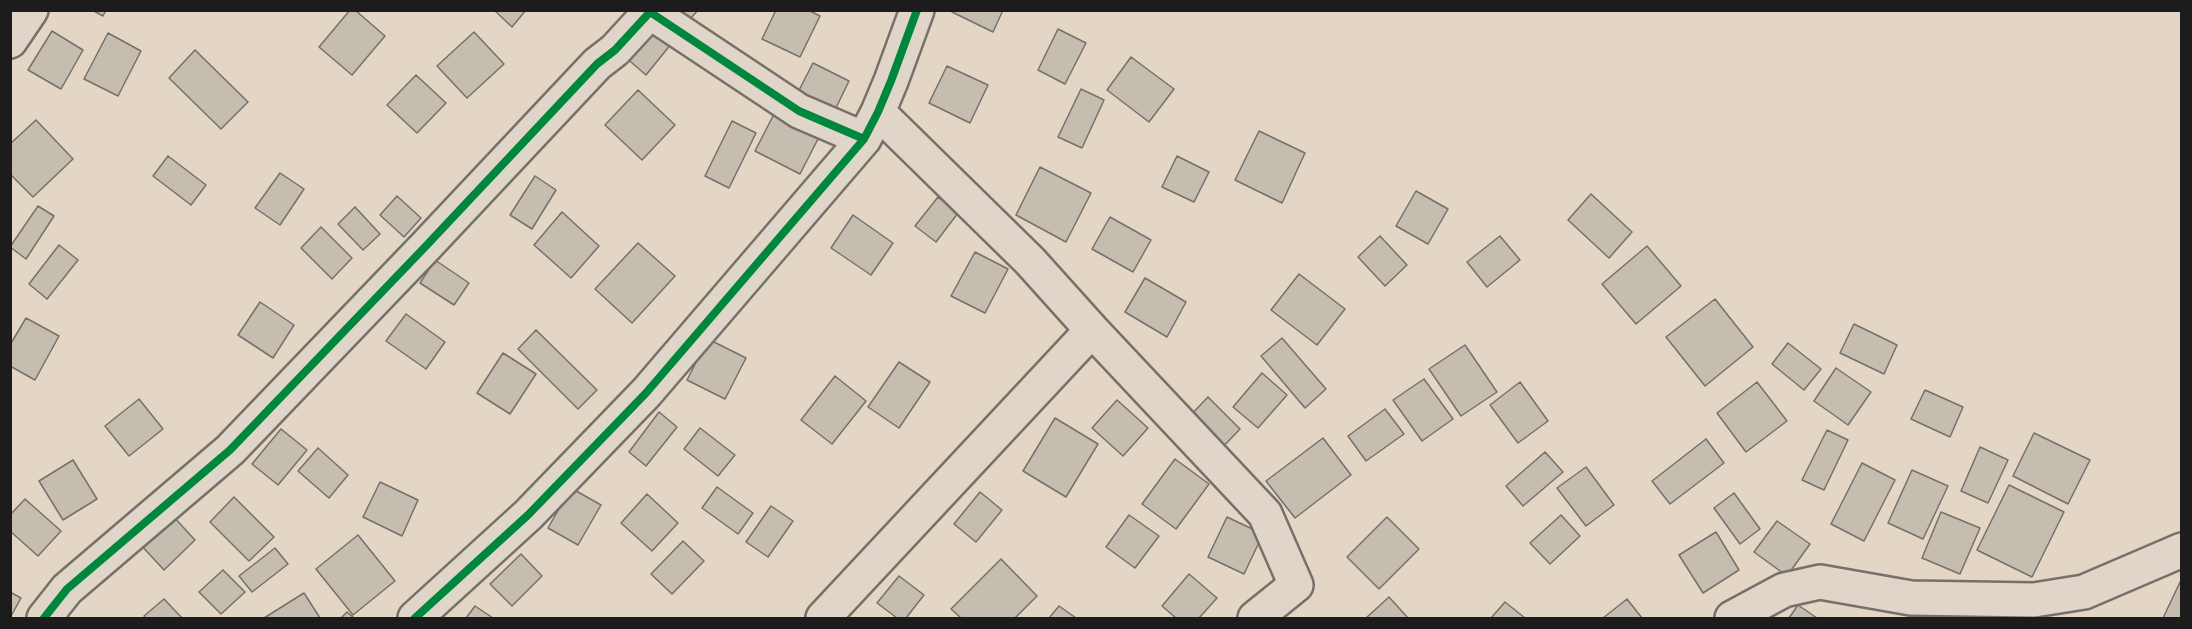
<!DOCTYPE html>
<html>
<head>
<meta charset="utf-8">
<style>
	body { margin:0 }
	#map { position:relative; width:2192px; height:629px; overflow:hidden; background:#e3d6c5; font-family:Sriracha,sans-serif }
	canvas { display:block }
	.frame { position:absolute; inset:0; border:12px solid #1c1c1c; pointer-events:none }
</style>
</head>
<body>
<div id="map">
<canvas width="2192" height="629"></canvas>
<div class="frame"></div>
</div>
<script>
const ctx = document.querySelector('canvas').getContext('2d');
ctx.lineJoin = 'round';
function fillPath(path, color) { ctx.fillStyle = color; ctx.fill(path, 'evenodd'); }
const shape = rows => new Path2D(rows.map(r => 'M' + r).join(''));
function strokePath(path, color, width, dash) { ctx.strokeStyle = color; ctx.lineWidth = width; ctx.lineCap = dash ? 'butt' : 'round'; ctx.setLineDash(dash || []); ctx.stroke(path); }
const building = shape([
	[92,10,106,10,103,16,92,10],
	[350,10,355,10,385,36,352,75,319,47,350,10],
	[494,10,526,10,512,27,494,10],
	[670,10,698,10,686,24,670,10],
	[776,10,808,10,820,16,800,57,762,39,776,10],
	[953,10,1003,10,993,32,952,12,953,10],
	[650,25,672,43,646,75,624,56,650,25],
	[1058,29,1086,43,1065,84,1038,70,1058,29],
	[52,31,83,50,61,89,28,70,52,31],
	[474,32,504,64,467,98,437,66,474,32],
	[108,33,141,51,118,96,84,79,108,33],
	[195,50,248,102,221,129,169,78,195,50],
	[1131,57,1174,89,1149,122,1107,90,1131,57],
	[813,63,849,81,833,114,796,96,813,63],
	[947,66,988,85,970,123,929,103,947,66],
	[416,75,446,103,417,133,387,105,416,75],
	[1081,89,1104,100,1082,148,1058,137,1081,89],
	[638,90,675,125,642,160,605,125,638,90],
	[774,114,819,137,800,174,755,151,774,114],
	[36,120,73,159,33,197,10,174,10,144,36,120],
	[732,121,756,133,729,188,705,176,732,121],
	[1259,131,1305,153,1282,203,1235,180,1259,131],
	[168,156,206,185,191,205,153,176,168,156],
	[1177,156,1209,172,1194,202,1162,187,1177,156],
	[1040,167,1091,193,1066,242,1016,215,1040,167],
	[280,173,304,189,280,225,255,208,280,173],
	[535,176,556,190,532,229,510,215,535,176],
	[1416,191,1448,209,1428,244,1396,226,1416,191],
	[1591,194,1632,232,1609,258,1568,220,1591,194],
	[397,196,421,218,404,237,380,215,397,196],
	[938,197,958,213,936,242,915,226,938,197],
	[38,206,54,216,26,259,10,247,38,206],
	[355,207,380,234,363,250,338,224,355,207],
	[562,212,599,246,571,278,534,245,562,212],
	[853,215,893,243,871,275,831,248,853,215],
	[1110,217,1151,240,1133,272,1092,249,1110,217],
	[321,227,352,258,332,279,301,248,321,227],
	[1380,236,1407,265,1385,286,1358,257,1380,236],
	[1500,236,1520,260,1487,287,1467,262,1500,236],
	[638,243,675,276,632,323,595,289,638,243],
	[59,245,78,260,47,299,29,284,59,245],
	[1647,246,1681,286,1636,324,1602,284,1647,246],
	[975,252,1008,269,985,313,951,296,975,252],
	[435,260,469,283,454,305,420,283,435,260],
	[1299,274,1345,309,1317,345,1271,310,1299,274],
	[1145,278,1186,302,1167,337,1125,312,1145,278],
	[1715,299,1753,347,1705,386,1666,337,1715,299],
	[260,302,294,325,273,358,238,335,260,302],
	[406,314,445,342,426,369,386,341,406,314],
	[26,318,59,336,35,380,10,366,10,345,26,318],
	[1854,324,1897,345,1884,374,1840,353,1854,324],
	[536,330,597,390,578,409,518,349,536,330],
	[1282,338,1326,389,1305,408,1261,356,1282,338],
	[708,339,746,358,725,399,687,380,708,339],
	[1788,343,1821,369,1804,390,1772,364,1788,343],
	[1465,345,1497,392,1461,416,1429,369,1465,345],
	[503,353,536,374,510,414,477,393,503,353],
	[899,362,930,382,899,428,868,407,899,362],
	[1836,368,1871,392,1848,425,1814,401,1836,368],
	[1262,373,1287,395,1258,428,1233,407,1262,373],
	[835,376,866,401,832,444,801,420,835,376],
	[1424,379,1453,419,1422,441,1393,400,1424,379],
	[1520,382,1548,421,1518,443,1490,405,1520,382],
	[1757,382,1787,421,1746,452,1717,413,1757,382],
	[1925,390,1963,407,1950,437,1911,419,1925,390],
	[1208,397,1240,429,1219,451,1186,420,1208,397],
	[139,399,163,429,129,456,105,426,139,399],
	[1117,400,1148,428,1123,456,1092,428,1117,400],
	[1385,409,1404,434,1366,461,1348,436,1385,409],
	[659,412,677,427,646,466,629,452,659,412],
	[1055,418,1098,444,1066,497,1023,471,1055,418],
	[700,428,735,455,718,476,684,449,700,428],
	[281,429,307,450,278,485,252,464,281,429],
	[1827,430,1848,440,1824,490,1802,480,1827,430],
	[2034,433,2090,460,2068,504,2013,476,2034,433],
	[1323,438,1351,475,1295,518,1266,481,1323,438],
	[1706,439,1724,463,1670,504,1652,481,1706,439],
	[1980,447,2008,460,1988,503,1961,491,1980,447],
	[318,448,348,475,329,498,298,471,318,448],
	[1545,452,1563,472,1523,506,1506,486,1545,452],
	[1175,459,1209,484,1176,529,1142,504,1175,459],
	[73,460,97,499,63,520,39,481,73,460],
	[1862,463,1895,480,1864,541,1831,524,1862,463],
	[1586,467,1614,505,1586,526,1557,488,1586,467],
	[1912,470,1948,486,1923,539,1888,523,1912,470],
	[380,482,418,500,402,536,363,517,380,482],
	[2009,485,2064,512,2032,577,1977,550,2009,485],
	[717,487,753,513,738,534,702,508,717,487],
	[571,488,601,505,578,545,548,528,571,488],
	[980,492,1002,510,976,542,954,524,980,492],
	[1734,493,1760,529,1740,544,1714,508,1734,493],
	[647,494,678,523,652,551,621,523,647,494],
	[234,497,274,537,249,561,210,522,234,497],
	[25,499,61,531,38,556,10,531,10,515,25,499],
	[771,506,793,521,768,557,746,542,771,506],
	[1941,512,1980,528,1960,574,1922,558,1941,512],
	[171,514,195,540,164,570,139,543,171,514],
	[1129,515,1159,536,1135,568,1106,547,1129,515],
	[1561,515,1580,536,1550,564,1530,543,1561,515],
	[1227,517,1263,534,1244,574,1208,557,1227,517],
	[1387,517,1419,549,1379,589,1347,557,1387,517],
	[1777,521,1810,544,1787,576,1754,552,1777,521],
	[1716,532,1739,570,1703,593,1679,555,1716,532],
	[358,535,395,581,353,615,316,569,358,535],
	[683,541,704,561,672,594,651,574,683,541],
	[275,548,288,564,252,592,239,576,275,548],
	[521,554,542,576,512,606,490,584,521,554],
	[1001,559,1037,596,1015,618,961,618,951,609,1001,559],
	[223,570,245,592,221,614,199,592,223,570],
	[1189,574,1217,598,1199,618,1176,618,1162,606,1189,574],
	[899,576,924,595,906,618,897,618,877,603,899,576],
	[2182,578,2182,618,2163,618,2182,578],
	[10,592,21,598,10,618,10,592],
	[304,593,320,618,264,618,304,593],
	[1389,597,1408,618,1366,618,1389,597],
	[164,599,182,618,146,618,144,616,164,599],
	[1627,599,1642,618,1603,618,1627,599],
	[1505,602,1525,618,1491,618,1505,602],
	[1798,605,1817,618,1789,618,1798,605],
	[475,606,493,618,466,618,475,606],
	[1059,606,1076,618,1049,618,1059,606],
	[347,612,354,618,341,618,347,612],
	[1987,614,2024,618,1987,618,1987,614]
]);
const minor = shape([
	[10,41,31,10],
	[878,112,1030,261,1092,330,1265,514,1296,585,1255,618],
	[44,618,67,589,230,450,425,247,597,64,615,50,650,12,799,111,864,139],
	[415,618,528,515,646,393,864,139,878,112,891,81,917,10],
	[823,618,1092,330],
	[1732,618,1784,590,1820,582,1911,598,2034,600,2084,592,2182,550]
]);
const cycleway = shape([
	[44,618,67,589,230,450,425,247,597,64,615,50,650,12,799,111,864,139],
	[415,618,528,515,646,393,864,139,878,112,891,81,917,10]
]);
fillPath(building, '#c6bdb1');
strokePath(building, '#767068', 1.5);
strokePath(minor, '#767068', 38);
strokePath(minor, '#dfd5c9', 33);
strokePath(cycleway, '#00873e', 8);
</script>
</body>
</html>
